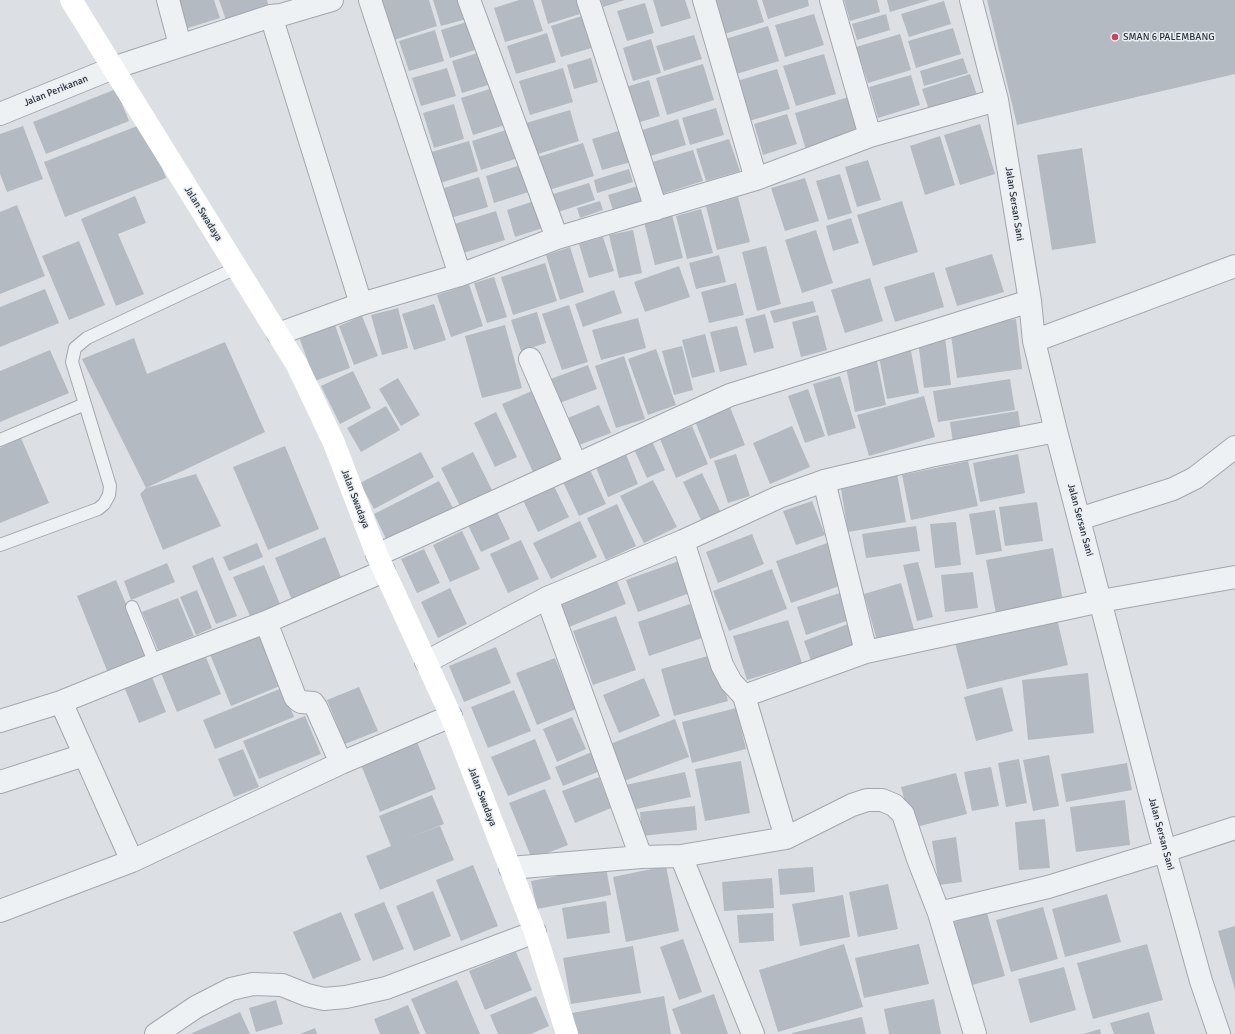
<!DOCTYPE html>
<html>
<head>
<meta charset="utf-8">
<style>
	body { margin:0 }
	canvas { display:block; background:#dce0e5 }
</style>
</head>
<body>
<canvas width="1235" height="1034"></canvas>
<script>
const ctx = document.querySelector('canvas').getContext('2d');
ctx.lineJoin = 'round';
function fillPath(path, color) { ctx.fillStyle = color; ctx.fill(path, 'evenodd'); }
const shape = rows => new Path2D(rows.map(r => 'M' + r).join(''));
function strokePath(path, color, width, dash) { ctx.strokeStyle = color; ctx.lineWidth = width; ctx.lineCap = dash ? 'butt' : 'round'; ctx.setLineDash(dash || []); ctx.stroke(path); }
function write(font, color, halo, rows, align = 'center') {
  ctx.font = font + ' Signika,sans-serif'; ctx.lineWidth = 3; ctx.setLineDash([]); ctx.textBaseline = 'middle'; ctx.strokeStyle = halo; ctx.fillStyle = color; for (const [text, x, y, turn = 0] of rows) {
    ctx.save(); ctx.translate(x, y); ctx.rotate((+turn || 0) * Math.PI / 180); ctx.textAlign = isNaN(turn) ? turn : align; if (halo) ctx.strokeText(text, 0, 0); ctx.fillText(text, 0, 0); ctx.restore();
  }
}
const building = shape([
	[176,0,214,0,220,18,185,29],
	[219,0,267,0,270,10,227,23],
	[382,0,429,0,437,26,394,40],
	[433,0,464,0,470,18,441,26],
	[519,0,533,0,543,31,505,42,494,8],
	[541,0,576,0,580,14,548,24],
	[601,0,625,0,603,7],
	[653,0,685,0,691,18,661,27],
	[713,0,757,0,764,22,724,34],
	[762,0,808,0,809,6,768,19],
	[844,0,877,0,880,12,850,21],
	[887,0,930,0,890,12],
	[987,0,1235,0,1235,74,1017,125],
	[944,1,951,24,909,37,901,14],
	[645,3,654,33,627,41,617,11],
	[588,14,598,46,561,57,551,26],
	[814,14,824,45,785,57,775,25],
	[886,14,890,30,857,40,852,24],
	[473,20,481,48,450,58,441,30],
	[768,26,779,61,733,75,722,40],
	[953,28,961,54,916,68,908,41],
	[435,30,444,61,409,71,399,41],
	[547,33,556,62,516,74,507,46],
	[900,34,911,70,868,83,856,47],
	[694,35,702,59,664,71,656,46],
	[651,39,661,73,633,81,623,48],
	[481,52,491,84,462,93,452,61],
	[824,54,836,94,796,106,783,66],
	[591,58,598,82,574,89,567,65],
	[963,58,968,73,924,86,920,71],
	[703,64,714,100,667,115,656,78],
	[447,68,456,96,421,106,412,78],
	[563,68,573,102,530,115,519,81],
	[777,69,790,109,749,121,737,81],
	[970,74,979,101,931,116,922,89],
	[911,75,920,105,878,118,869,87],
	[649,80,660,116,637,123,626,87],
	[493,88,505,125,473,135,461,98],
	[116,89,129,121,46,154,33,122],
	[849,97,861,133,806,150,795,113],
	[454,104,464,139,434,148,423,113],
	[716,108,724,135,690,145,682,118],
	[570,110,579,141,535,155,526,123],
	[787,114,797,144,763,155,754,124],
	[678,119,686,145,644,158,636,132],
	[145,123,166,178,65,217,44,162],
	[980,124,995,174,960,185,944,135],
	[23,126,43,179,7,192,0,174,0,134],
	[509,129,518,158,481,170,472,141],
	[622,130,631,162,602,170,592,139],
	[940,136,955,185,925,195,910,146],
	[729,139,740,171,706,181,696,149],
	[469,141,478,171,437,184,428,153],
	[583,143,594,176,549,190,538,157],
	[1082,148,1096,243,1052,250,1037,155],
	[693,150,703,181,659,195,649,163],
	[868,160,881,200,857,207,845,167],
	[524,164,532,191,494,203,486,176],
	[629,169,633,182,597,193,594,180],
	[840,174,852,213,828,220,816,181],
	[479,177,488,207,447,219,438,190],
	[805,178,819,221,785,231,771,188],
	[589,183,595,200,558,212,553,194],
	[638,186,642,201,613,210,608,195],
	[135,196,146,223,118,234,144,294,116,306,81,219],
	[738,197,750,242,717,250,706,206],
	[540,199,549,226,515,237,507,210],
	[600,201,603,210,580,218,577,208],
	[902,201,918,252,873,266,857,215],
	[17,205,45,276,0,294,0,212],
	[701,209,713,253,687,259,676,216],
	[496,211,505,240,457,255,448,226],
	[672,215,683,258,655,265,644,222],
	[851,218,859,243,833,251,826,226],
	[633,230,642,273,619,278,609,235],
	[816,230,833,283,802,293,785,240],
	[603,237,614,271,589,278,579,244],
	[79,241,105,305,69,320,42,256],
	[766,246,781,304,757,311,742,252],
	[570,247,584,292,560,300,546,255],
	[992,254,1004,292,957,306,945,268],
	[719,255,726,282,696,289,689,263],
	[545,263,557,301,513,315,501,277],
	[679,266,690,297,645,312,634,282],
	[934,272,944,307,895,322,884,287],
	[494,277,507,317,487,323,474,283],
	[870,278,883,321,845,333,831,290],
	[736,283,744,315,709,323,701,292],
	[469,284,483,326,451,337,437,295],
	[45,289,59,323,0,347,0,307],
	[614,290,622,313,583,327,575,304],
	[813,301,816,312,774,323,770,311],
	[434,304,446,340,414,350,402,314],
	[569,305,588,362,562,370,542,314],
	[398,308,408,348,382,355,371,315],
	[537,312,546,343,521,351,511,320],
	[765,314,774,348,754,353,745,319],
	[818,315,827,350,801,357,792,322],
	[362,316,378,356,354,365,339,326],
	[638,318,646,348,601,360,592,330],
	[1016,319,1022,369,957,378,950,328],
	[335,325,350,368,315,381,299,337],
	[505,325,522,388,482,398,465,336],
	[737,326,747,365,720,372,710,332],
	[705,334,715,372,692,378,682,340],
	[945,337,951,385,924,388,918,341],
	[134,338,147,374,225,342,265,432,146,488,82,359],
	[682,346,693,390,674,395,662,351],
	[910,346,919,393,887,399,878,352],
	[656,349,676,405,648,415,628,359],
	[50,350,69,393,0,422,0,371],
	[624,356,645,419,616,428,595,366],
	[876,356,886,405,855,412,845,362],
	[588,365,597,389,557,404,548,380],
	[353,371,371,408,340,424,321,386],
	[840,376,856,428,828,436,813,384],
	[398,378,420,415,401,426,379,389],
	[1010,379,1015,410,938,422,933,391],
	[808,389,825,436,805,443,788,396],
	[534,390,565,458,533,472,502,404],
	[924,396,935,437,869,456,857,415],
	[599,405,611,433,579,445,568,418],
	[386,406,400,430,361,452,347,428],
	[730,407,745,445,710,459,695,421],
	[1018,411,1021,432,953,443,950,422],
	[496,412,517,457,495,467,474,423],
	[692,426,708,464,676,478,660,439],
	[792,426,810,467,770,484,753,443],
	[21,438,49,503,0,523,0,448],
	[651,439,665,470,647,478,633,447],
	[285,446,319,529,268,550,233,467],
	[421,452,434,477,374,509,360,483],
	[473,452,492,490,460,506,441,468],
	[625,452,638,484,608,497,595,465],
	[736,454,750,496,728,503,714,461],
	[1018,454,1025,493,980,502,973,463],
	[968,461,978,506,911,520,902,475],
	[590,470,606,504,579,516,563,482],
	[702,473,721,513,702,522,683,482],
	[897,473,906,522,848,532,840,483],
	[196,474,221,526,163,550,140,494,146,488],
	[653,480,677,527,644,543,620,496],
	[439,481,454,510,388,543,374,514],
	[553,484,569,517,538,532,522,498],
	[812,501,825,535,796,545,783,511],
	[1037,502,1043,541,1005,546,999,507],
	[617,504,636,546,606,560,587,518],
	[496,510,510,539,481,552,467,523],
	[995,510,1002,551,976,555,969,514],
	[580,521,597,557,551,579,533,543],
	[956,522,961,565,935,568,930,524],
	[916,526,920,551,866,558,862,534],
	[462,531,480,569,450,582,433,545],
	[752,534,764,564,718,583,706,552],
	[325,537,342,580,292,600,275,558],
	[521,540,539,579,508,593,490,554],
	[833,541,848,583,791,603,776,561],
	[257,543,263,557,229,571,223,557],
	[1053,548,1063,601,996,614,986,560],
	[424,549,440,583,417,593,401,559],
	[213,557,237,616,216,624,192,566],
	[679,561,690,593,638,612,626,580],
	[918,562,933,617,917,621,903,565],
	[167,563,175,582,131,600,124,581],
	[264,565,280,604,250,616,233,577],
	[772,569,787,609,729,631,713,591],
	[973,572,978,608,945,612,941,575],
	[116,580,148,656,108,673,77,596],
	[617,581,626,604,569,627,560,603],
	[901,583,915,633,878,644,864,594],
	[450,588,467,624,438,638,421,602],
	[197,590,212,628,196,635,180,597],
	[843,592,852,619,806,635,797,607],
	[178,598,194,636,158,650,142,612],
	[690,604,702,638,649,656,638,622],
	[616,616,636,670,593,685,573,631],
	[1057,619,1068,665,967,689,955,643],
	[788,620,802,663,747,680,733,636],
	[853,622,863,647,813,666,804,641],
	[263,630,285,684,231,706,209,652],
	[496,647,511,683,464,702,449,666],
	[715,654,728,701,674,716,661,669],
	[205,655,221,694,177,712,161,673],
	[555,658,576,709,537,725,516,673],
	[1088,673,1094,733,1028,740,1022,680],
	[152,677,166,712,139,723,125,689],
	[644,678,660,716,619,733,603,695],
	[359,687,378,731,345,744,327,700],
	[1002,687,1013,731,976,741,964,697],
	[282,688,294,717,215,749,203,720],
	[514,690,531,731,488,748,471,707],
	[736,708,746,749,692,763,682,722],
	[305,716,321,754,259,779,243,741],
	[572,717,586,749,557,762,543,729],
	[675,719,689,757,624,781,610,744],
	[535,739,551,779,508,796,491,757],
	[417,742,436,789,380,812,361,765],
	[243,749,259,787,234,797,218,759],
	[592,752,600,771,563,786,555,767],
	[1049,755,1059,806,1033,811,1023,760],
	[1019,759,1027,803,1006,807,998,763],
	[741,761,750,813,705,821,695,769],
	[1127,763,1132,790,1066,802,1061,774],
	[991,767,999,806,972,811,964,772],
	[685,772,691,797,627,811,621,786],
	[956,773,967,814,912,828,901,787],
	[599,777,611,808,575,823,562,791],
	[545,789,568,845,532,859,509,803],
	[432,795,444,824,406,839,440,826,454,860,380,890,366,856,391,846,379,816],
	[1125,800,1130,845,1076,852,1070,807],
	[695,806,697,830,642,836,640,812],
	[1045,819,1050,868,1019,870,1015,822],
	[956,837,962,882,939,885,932,841],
	[473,865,498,926,461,941,436,880],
	[666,866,679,931,626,942,613,877],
	[606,867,611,895,537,909,531,881],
	[813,867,815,892,780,895,778,869],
	[772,878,774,908,724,911,722,882],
	[888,884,898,929,858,937,849,892],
	[433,891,451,936,414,951,396,906],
	[1107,894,1121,942,1065,957,1052,909],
	[843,895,850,937,800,946,792,904],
	[606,901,610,933,567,939,562,908],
	[384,902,404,949,373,961,354,914],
	[1043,907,1058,959,1011,972,996,920],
	[341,912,361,960,313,979,293,932],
	[773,913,774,941,739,943,737,915],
	[987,913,1005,976,972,985,954,922],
	[1235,926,1235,990,1218,931],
	[683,939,702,992,679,1000,660,947],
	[844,944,863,1007,778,1032,759,970],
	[919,944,929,984,864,998,855,958],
	[1147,944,1163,1000,1093,1019,1077,963],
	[633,946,641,993,571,1004,563,958],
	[516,952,532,990,485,1010,469,971],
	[1064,967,1076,1010,1030,1023,1018,979],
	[457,980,480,1034,426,1034,411,999],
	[714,994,728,1034,681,1034,672,1009],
	[536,996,549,1026,531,1034,498,1034,490,1015],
	[664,996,671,1034,576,1034,572,1013],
	[934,999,941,1034,889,1034,884,1009],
	[276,1000,283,1024,256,1032,249,1008],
	[408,1005,420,1034,380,1034,374,1019],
	[240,1012,250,1034,190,1034],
	[1149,1012,1155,1034,1114,1034,1110,1023],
	[862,1017,866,1034,792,1034,792,1033],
	[315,1028,317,1034,300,1034],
	[1100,1029,1101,1034,1083,1034]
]);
const lane = shape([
	[0,440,85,404,72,362,75,348,87,338,236,268],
	[0,545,98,509,104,504,109,495,110,486,85,404],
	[132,607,155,664]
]);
const street = shape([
	[168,0,180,45],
	[370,0,460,275],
	[469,0,557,238],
	[588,0,656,209],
	[704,0,756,179],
	[831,0,870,136],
	[971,0,997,100,1030,301,1034,341,1056,431,1165,851,1201,981,1219,1034],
	[271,16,361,304],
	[0,114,113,68,271,16,281,15,332,0],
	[278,334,361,304,460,275,557,238,756,179,870,136,997,100],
	[1034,341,1235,266],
	[530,359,576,465],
	[824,481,866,652],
	[1079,519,1173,489,1195,478,1235,447],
	[683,541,722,665,731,682,744,696,786,838],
	[377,555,730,395,1030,301],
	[547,598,641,857],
	[266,622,295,697,298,700,301,702,313,703,316,707,341,763],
	[426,662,547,598,683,541,779,497,824,481,930,456,1056,431],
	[744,696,866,652,1101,601,1235,577],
	[61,702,132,861],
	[0,721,61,702,155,664,266,622,384,571],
	[0,782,84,755],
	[681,856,753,1034],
	[510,868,641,857,681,856,786,838,852,805,867,800,882,800,894,805,903,814,918,859,939,913,975,1034],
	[0,911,132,861,341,763,451,716],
	[939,913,1048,887,1165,851,1235,828],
	[156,1034,196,1007,231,989,253,984,282,985,307,995,324,999,346,997,386,988,535,932]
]);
const secondary = shape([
	[71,0,297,365,334,443,377,555,451,716,535,932,567,1034]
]);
const markers = [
	[1115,37,4,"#c84361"]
];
const poiNames = [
	["SMAN 6 PALEMBANG",1123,37]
];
const streetNames = [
	["Jalan Perikanan",56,91,-22],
	["Jalan Sersan Sani",1014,204,81],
	["Jalan Swadaya",203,214,58],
	["Jalan Swadaya",355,499,69],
	["Jalan Sersan Sani",1080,520,75],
	["Jalan Swadaya",482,797,69],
	["Jalan Sersan Sani",1161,834,75]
];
fillPath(building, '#b3bac2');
strokePath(lane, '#a2a7af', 14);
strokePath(street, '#a2a7af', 24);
strokePath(lane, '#eef1f4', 12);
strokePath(street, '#eef1f4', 22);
strokePath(secondary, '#fff', 22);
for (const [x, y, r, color] of markers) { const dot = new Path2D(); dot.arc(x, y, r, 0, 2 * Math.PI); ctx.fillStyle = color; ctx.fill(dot); strokePath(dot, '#ebeff3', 1.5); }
write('10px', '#262f3b', '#ebeff3', poiNames, 'left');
write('10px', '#262f3b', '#ebeff3', streetNames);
</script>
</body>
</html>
